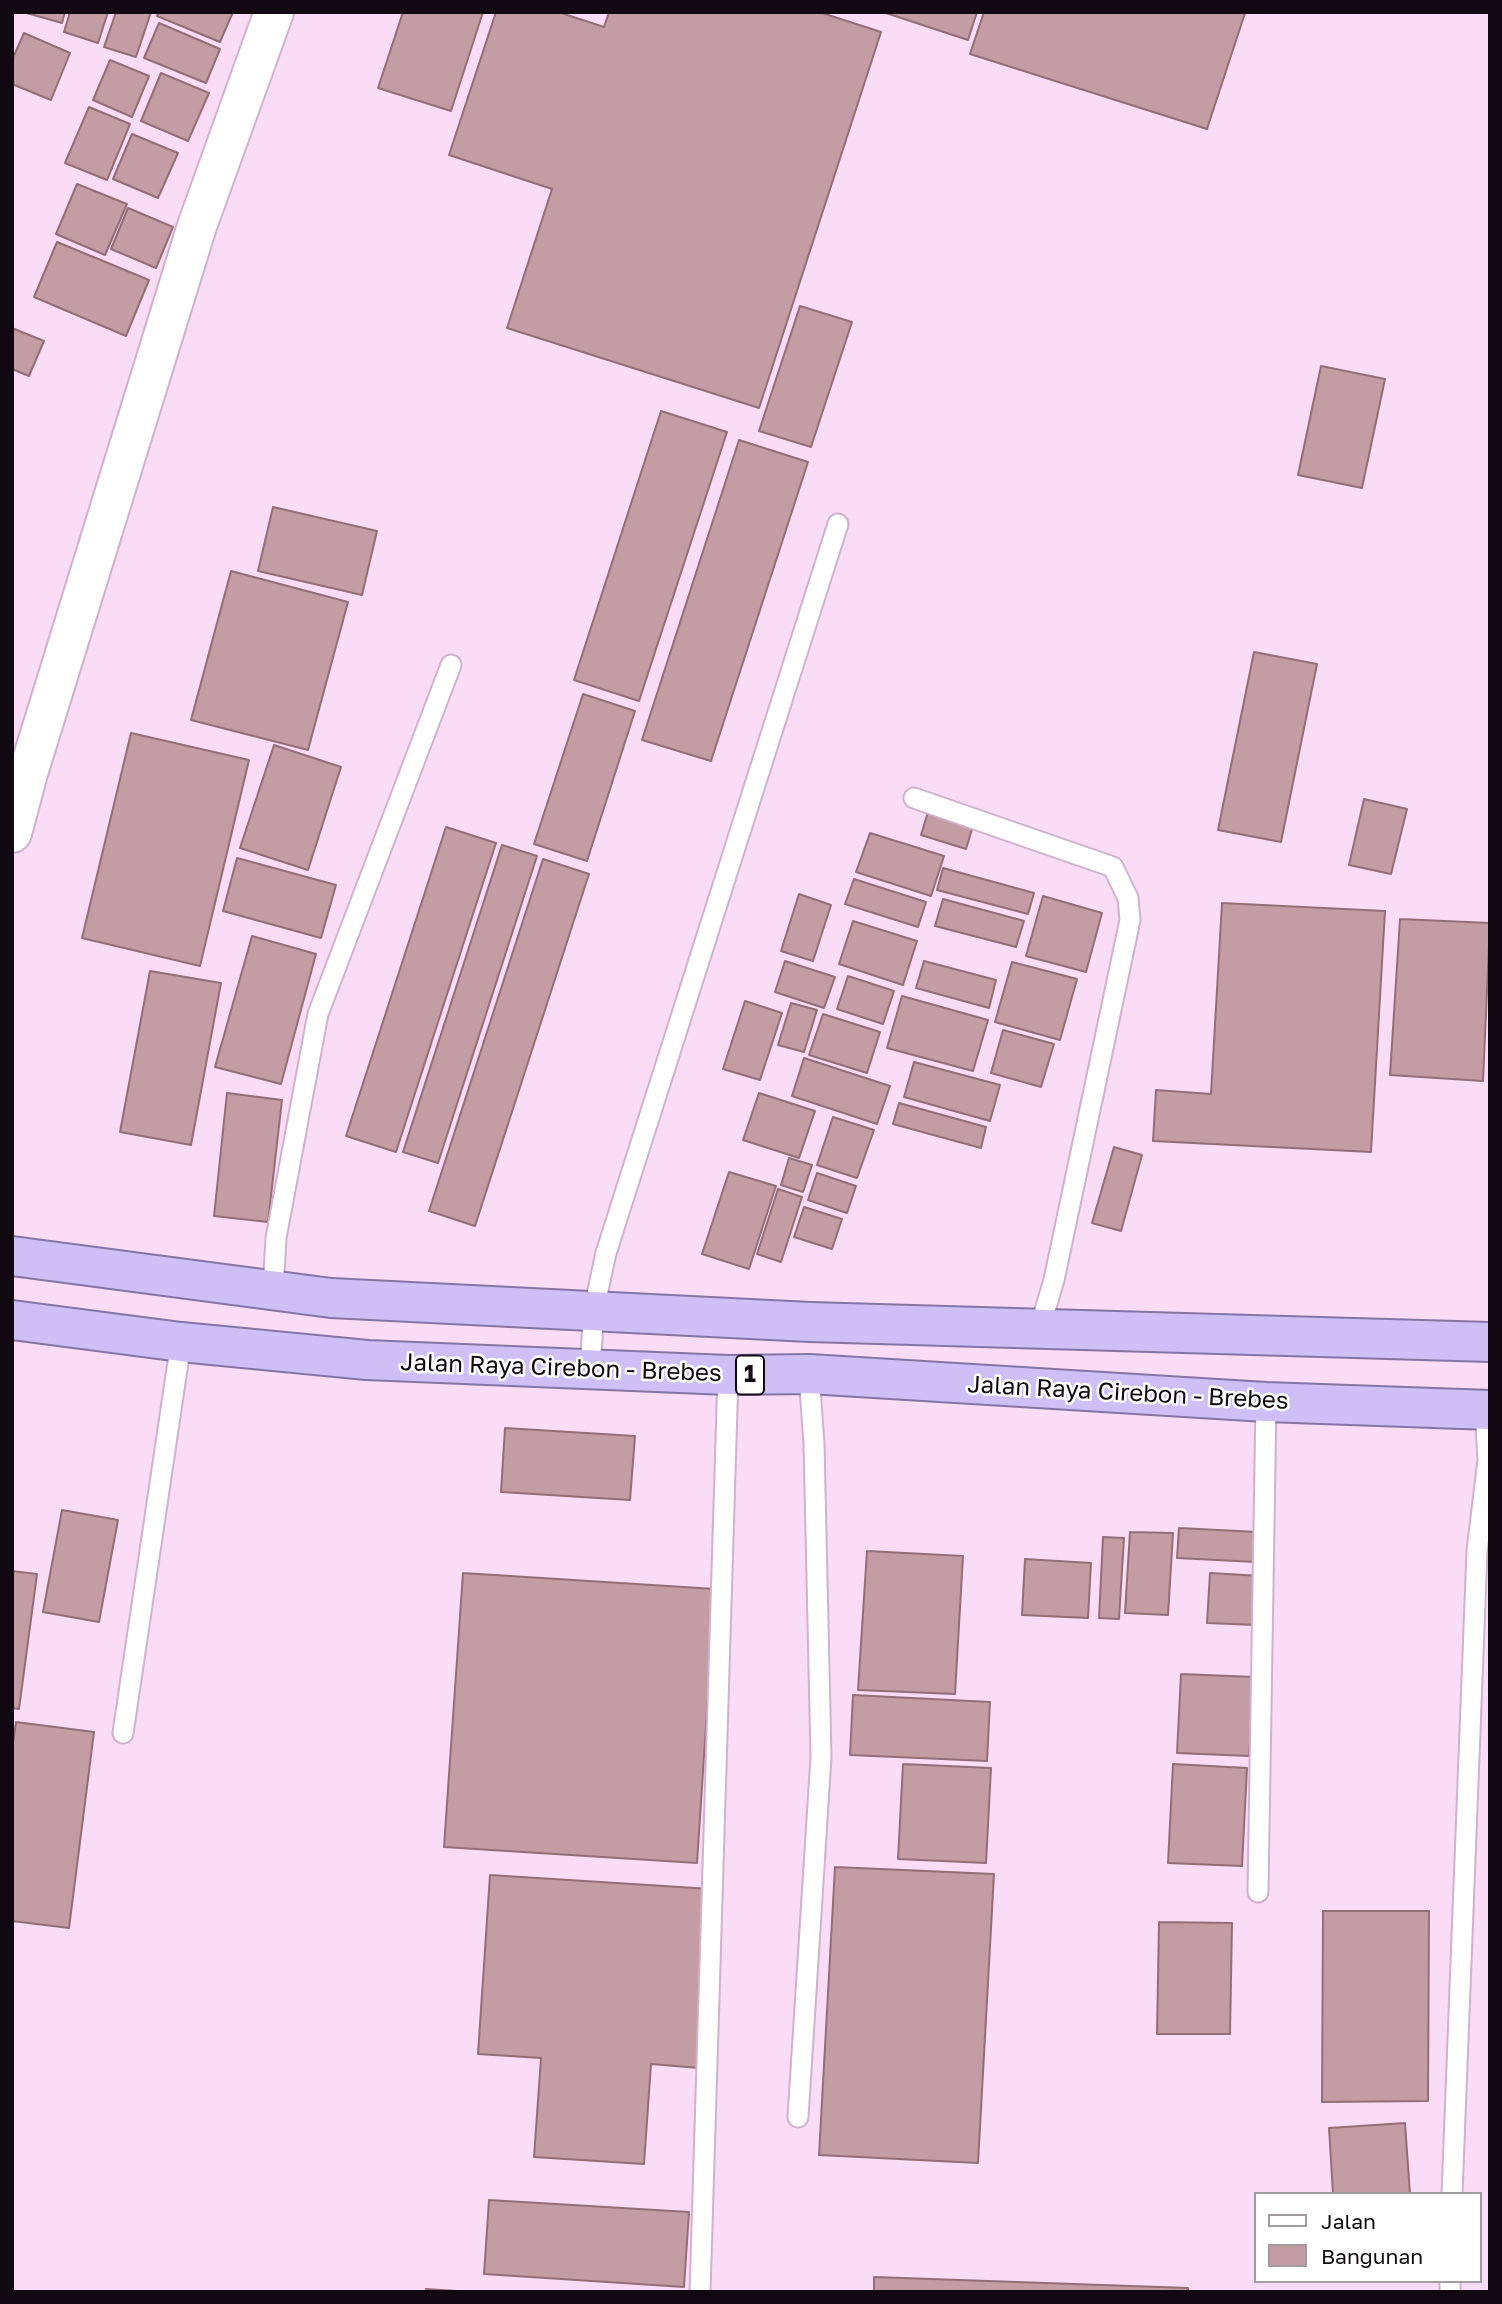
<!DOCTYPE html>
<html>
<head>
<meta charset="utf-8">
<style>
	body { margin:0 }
	#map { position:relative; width:1502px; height:2304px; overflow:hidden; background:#fadcf6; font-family:"Golos Text",sans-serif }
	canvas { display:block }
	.frame { position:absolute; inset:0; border:14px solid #120811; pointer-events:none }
	.legend { position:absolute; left:1254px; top:2192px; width:228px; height:91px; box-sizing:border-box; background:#fff; border:2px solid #a09ca0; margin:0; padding:9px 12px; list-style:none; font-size:21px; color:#120811 }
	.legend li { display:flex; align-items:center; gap:14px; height:35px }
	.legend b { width:35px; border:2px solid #a09ca0 }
</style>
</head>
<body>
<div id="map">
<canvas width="1502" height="2304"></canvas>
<div class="frame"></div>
<ul class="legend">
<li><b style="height:9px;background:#fff"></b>Jalan</li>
<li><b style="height:19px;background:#c39ca4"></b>Bangunan</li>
</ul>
</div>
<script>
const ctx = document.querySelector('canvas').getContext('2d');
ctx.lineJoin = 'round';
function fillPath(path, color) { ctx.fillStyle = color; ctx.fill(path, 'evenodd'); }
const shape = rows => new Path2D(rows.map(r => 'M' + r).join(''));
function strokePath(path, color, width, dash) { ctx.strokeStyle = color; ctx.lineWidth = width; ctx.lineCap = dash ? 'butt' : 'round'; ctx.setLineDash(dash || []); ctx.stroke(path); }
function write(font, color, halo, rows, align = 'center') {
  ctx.font = font + ' "Golos Text",sans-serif'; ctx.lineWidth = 5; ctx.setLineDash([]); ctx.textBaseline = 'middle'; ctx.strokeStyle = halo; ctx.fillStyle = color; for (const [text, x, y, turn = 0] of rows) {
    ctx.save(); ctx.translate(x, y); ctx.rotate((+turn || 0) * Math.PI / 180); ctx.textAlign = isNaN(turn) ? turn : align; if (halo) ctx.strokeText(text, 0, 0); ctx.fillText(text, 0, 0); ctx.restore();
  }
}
const building = shape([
	[23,12,65,12,62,23,23,12],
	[70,12,108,12,98,43,64,32,70,12],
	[116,12,151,12,136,57,104,47,116,12],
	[159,12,233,12,220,42,157,16,159,12],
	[403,12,483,12,451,111,378,88,403,12],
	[496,12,558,12,604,27,609,12,819,12,881,32,759,408,507,328,552,189,449,155,496,12],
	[883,12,977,12,968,40,883,12],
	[984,12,1243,12,1245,13,1207,129,970,54,984,12],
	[159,23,220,49,206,83,144,58,159,23],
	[24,33,70,53,51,100,12,84,12,60,24,33],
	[110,60,149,76,132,117,93,100,110,60],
	[161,73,209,93,188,141,141,121,161,73],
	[89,107,130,124,107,180,65,163,89,107],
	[132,134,178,153,158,198,113,179,132,134],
	[77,184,127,204,105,255,56,234,77,184],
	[128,208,173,227,156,268,111,249,128,208],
	[57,242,149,280,126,336,34,297,57,242],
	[800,306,852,322,811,447,759,431,800,306],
	[12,328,44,341,29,376,12,369,12,328],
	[1321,366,1385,379,1362,488,1298,475,1321,366],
	[661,411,727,432,639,701,574,680,661,411],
	[739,440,808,462,711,761,642,740,739,440],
	[273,507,377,531,362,595,258,571,273,507],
	[231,571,348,602,308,750,191,720,231,571],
	[1254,652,1317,664,1281,842,1218,830,1254,652],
	[583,694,635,711,587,861,534,844,583,694],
	[131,733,249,760,200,966,82,938,131,733],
	[274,745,341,767,308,870,240,848,274,745],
	[1364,799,1407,809,1391,874,1349,865,1364,799],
	[928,812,973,826,966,849,921,835,928,812],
	[446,827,496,843,396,1152,346,1136,446,827],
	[870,833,944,856,931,896,856,872,870,833],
	[502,845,537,856,438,1163,403,1152,502,845],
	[237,858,336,885,321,938,223,911,237,858],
	[543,859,589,874,475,1226,429,1211,543,859],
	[943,868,1034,893,1028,914,937,890,943,868],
	[854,879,926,902,918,927,845,904,854,879],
	[799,894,831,905,813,961,781,951,799,894],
	[1043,896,1102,913,1086,972,1026,956,1043,896],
	[943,899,1024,921,1016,947,935,926,943,899],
	[1222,903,1385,911,1371,1152,1153,1141,1156,1090,1211,1094,1222,903],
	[1400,919,1490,923,1483,1081,1390,1075,1400,919],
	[853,921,917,941,903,985,839,964,853,921],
	[252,936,316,954,281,1084,215,1067,252,936],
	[785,961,835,977,824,1008,775,992,785,961],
	[924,961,996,980,989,1008,916,988,924,961],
	[1012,962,1077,979,1060,1040,995,1022,1012,962],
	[150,971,221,983,191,1145,120,1132,150,971],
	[848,976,894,991,883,1024,837,1009,848,976],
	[902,996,988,1020,973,1071,887,1048,902,996],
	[745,1001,782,1013,760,1080,723,1069,745,1001],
	[791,1003,817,1010,804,1052,778,1045,791,1003],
	[823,1014,880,1032,867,1073,809,1055,823,1014],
	[1003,1030,1054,1044,1041,1087,991,1073,1003,1030],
	[804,1058,890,1086,877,1124,792,1096,804,1058],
	[914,1062,1000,1085,990,1121,904,1097,914,1062],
	[227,1093,282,1100,268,1222,214,1216,227,1093],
	[759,1093,815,1111,799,1158,743,1140,759,1093],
	[899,1103,986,1127,981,1148,893,1124,899,1103],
	[833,1117,874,1130,857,1178,817,1165,833,1117],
	[1114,1147,1142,1155,1121,1231,1092,1223,1114,1147],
	[789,1158,812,1165,803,1192,781,1185,789,1158],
	[729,1172,776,1186,749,1269,702,1254,729,1172],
	[817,1173,856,1186,847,1213,808,1200,817,1173],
	[778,1189,802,1197,781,1262,757,1254,778,1189],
	[804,1207,842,1219,832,1249,794,1237,804,1207],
	[505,1428,635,1436,630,1500,501,1492,505,1428],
	[62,1510,118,1520,99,1622,43,1612,62,1510],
	[1179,1528,1258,1532,1256,1562,1177,1558,1179,1528],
	[1130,1532,1173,1533,1168,1615,1125,1613,1130,1532],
	[1103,1537,1124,1538,1119,1619,1099,1618,1103,1537],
	[867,1551,963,1556,955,1694,858,1690,867,1551],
	[1025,1559,1091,1563,1088,1618,1022,1615,1025,1559],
	[12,1571,37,1574,19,1709,12,1708,12,1571],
	[463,1573,715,1589,697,1863,444,1847,463,1573],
	[1210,1573,1261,1576,1257,1625,1207,1623,1210,1573],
	[1181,1674,1254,1677,1249,1756,1177,1753,1181,1674],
	[853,1695,990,1702,987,1761,850,1755,853,1695],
	[16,1722,94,1732,69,1928,12,1921,12,1751,16,1722],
	[903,1764,991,1768,986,1863,898,1859,903,1764],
	[1173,1764,1247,1768,1242,1866,1168,1863,1173,1764],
	[835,1867,994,1874,978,2163,819,2155,835,1867],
	[490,1875,711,1889,699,2068,651,2064,644,2164,534,2157,541,2058,478,2054,490,1875],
	[1323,1911,1429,1911,1428,2101,1322,2102,1323,1911],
	[1159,1922,1232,1923,1230,2034,1157,2034,1159,1922],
	[1405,2123,1410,2194,1333,2194,1329,2128,1405,2123],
	[489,2200,689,2212,684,2287,484,2274,489,2200],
	[874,2277,1188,2288,1188,2292,874,2292,874,2277],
	[426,2289,473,2292,426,2292,426,2289]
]);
const service = shape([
	[914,798,1113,867,1128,898,1130,920,1054,1280,1039,1330],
	[273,1290,276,1238,318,1014,451,665],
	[590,1368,594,1309,606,1253,838,524],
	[123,1733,181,1342],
	[1258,1892,1266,1402],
	[798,2117,821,1757,814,1444,809,1374],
	[1452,2194,1477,1551,1488,1460,1485,1410],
	[700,2292,728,1375],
	[1450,2292,1450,2281]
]);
const minor = shape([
	[12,833,28,773,197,226,274,12]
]);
const trunk = shape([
	[12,1256,331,1298,810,1322,1490,1342],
	[12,1320,181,1342,367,1360,728,1375,809,1374,1266,1402,1490,1410]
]);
const shields = [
	[750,1375,28]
];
const shieldNames = [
	["1",750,1375]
];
const streetNames = [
	["Jalan Raya Cirebon - Brebes",561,1368,2],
	["Jalan Raya Cirebon - Brebes",1128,1393,3]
];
fillPath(building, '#c39ca4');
strokePath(building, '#936e76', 2);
strokePath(service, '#cfb2cb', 23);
strokePath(minor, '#cfb2cb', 42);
strokePath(trunk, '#8475a5', 42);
strokePath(service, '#fff', 19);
strokePath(minor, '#fff', 38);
strokePath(trunk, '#cebff7', 38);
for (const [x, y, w] of shields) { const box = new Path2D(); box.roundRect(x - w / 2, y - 19.5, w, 39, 5); ctx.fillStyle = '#fff'; ctx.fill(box); strokePath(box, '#120811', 2); }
write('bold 23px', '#120811', null, shieldNames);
write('24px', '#120811', '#fff', streetNames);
</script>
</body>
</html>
